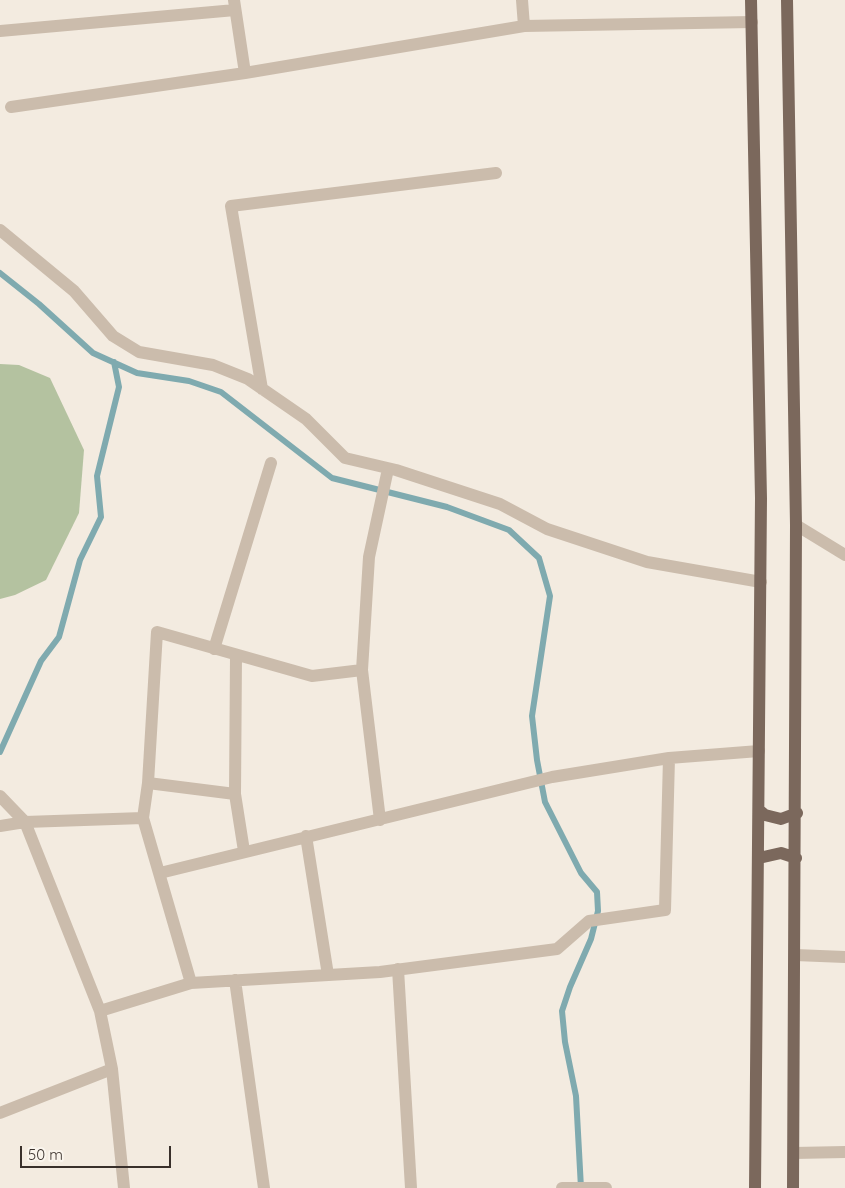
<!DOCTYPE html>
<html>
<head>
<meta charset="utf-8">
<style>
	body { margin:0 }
	#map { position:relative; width:845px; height:1188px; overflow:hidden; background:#f3ebe0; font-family:Quicksand,sans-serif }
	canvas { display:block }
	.scale { position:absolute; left:20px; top:1146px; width:151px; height:22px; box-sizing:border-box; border:2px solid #39302b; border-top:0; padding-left:6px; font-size:15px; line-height:18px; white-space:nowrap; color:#39302b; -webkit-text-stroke:4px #faf5ed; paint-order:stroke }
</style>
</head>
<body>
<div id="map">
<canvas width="845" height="1188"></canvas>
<div class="scale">50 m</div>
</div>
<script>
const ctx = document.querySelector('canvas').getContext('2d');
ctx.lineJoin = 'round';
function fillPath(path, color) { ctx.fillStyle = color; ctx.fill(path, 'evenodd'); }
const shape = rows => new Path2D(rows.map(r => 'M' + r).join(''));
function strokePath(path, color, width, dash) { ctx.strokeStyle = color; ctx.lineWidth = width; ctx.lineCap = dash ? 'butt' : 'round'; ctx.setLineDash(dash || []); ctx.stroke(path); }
const green = shape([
	[0,364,19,365,50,378,84,450,79,513,46,580,15,595,0,599]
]);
const stream = shape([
	[0,273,39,304,93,353,137,373,189,381,221,392,332,478,447,507,509,530,539,558,550,596,532,716,537,760,545,802,581,873,597,892,598,911,591,939,570,987,562,1011,565,1042,576,1096,581,1188],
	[0,752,41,661,59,637,80,560,101,517,97,476,119,387,114,362]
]);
const minor = shape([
	[234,0,245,73],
	[522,0,524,26],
	[0,31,235,10],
	[11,107,245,73,524,26,752,22],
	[0,230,74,291,113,336,139,352,213,365,248,379,306,419,345,458,396,470,500,504,547,529,647,562,761,582],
	[262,389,231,206,496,173],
	[796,525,845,555],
	[214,649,271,463],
	[236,656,235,794,244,851],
	[148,783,235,794],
	[0,796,25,822,143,818],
	[380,820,362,670,369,557,388,469],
	[0,826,25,822,100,1011,112,1069,124,1188],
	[306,836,328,975],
	[160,873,552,777,669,758,759,751],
	[795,955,845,957],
	[398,969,411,1188],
	[235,980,264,1188],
	[191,983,143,818,148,783,157,632,312,676,362,670],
	[100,1011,191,983,380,972,557,949,589,921,665,910,669,758],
	[0,1113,112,1069],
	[794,1153,845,1152],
	[562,1188,606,1188]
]);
const major = shape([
	[751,0,761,498,755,1188],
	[787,0,796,525,793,1188],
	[759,810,765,815,781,819,797,813],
	[759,858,781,853,796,858]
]);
fillPath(green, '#b4c2a0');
strokePath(stream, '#7faaaf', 6);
strokePath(minor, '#cbbcac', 12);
strokePath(major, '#7b685c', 12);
</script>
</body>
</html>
